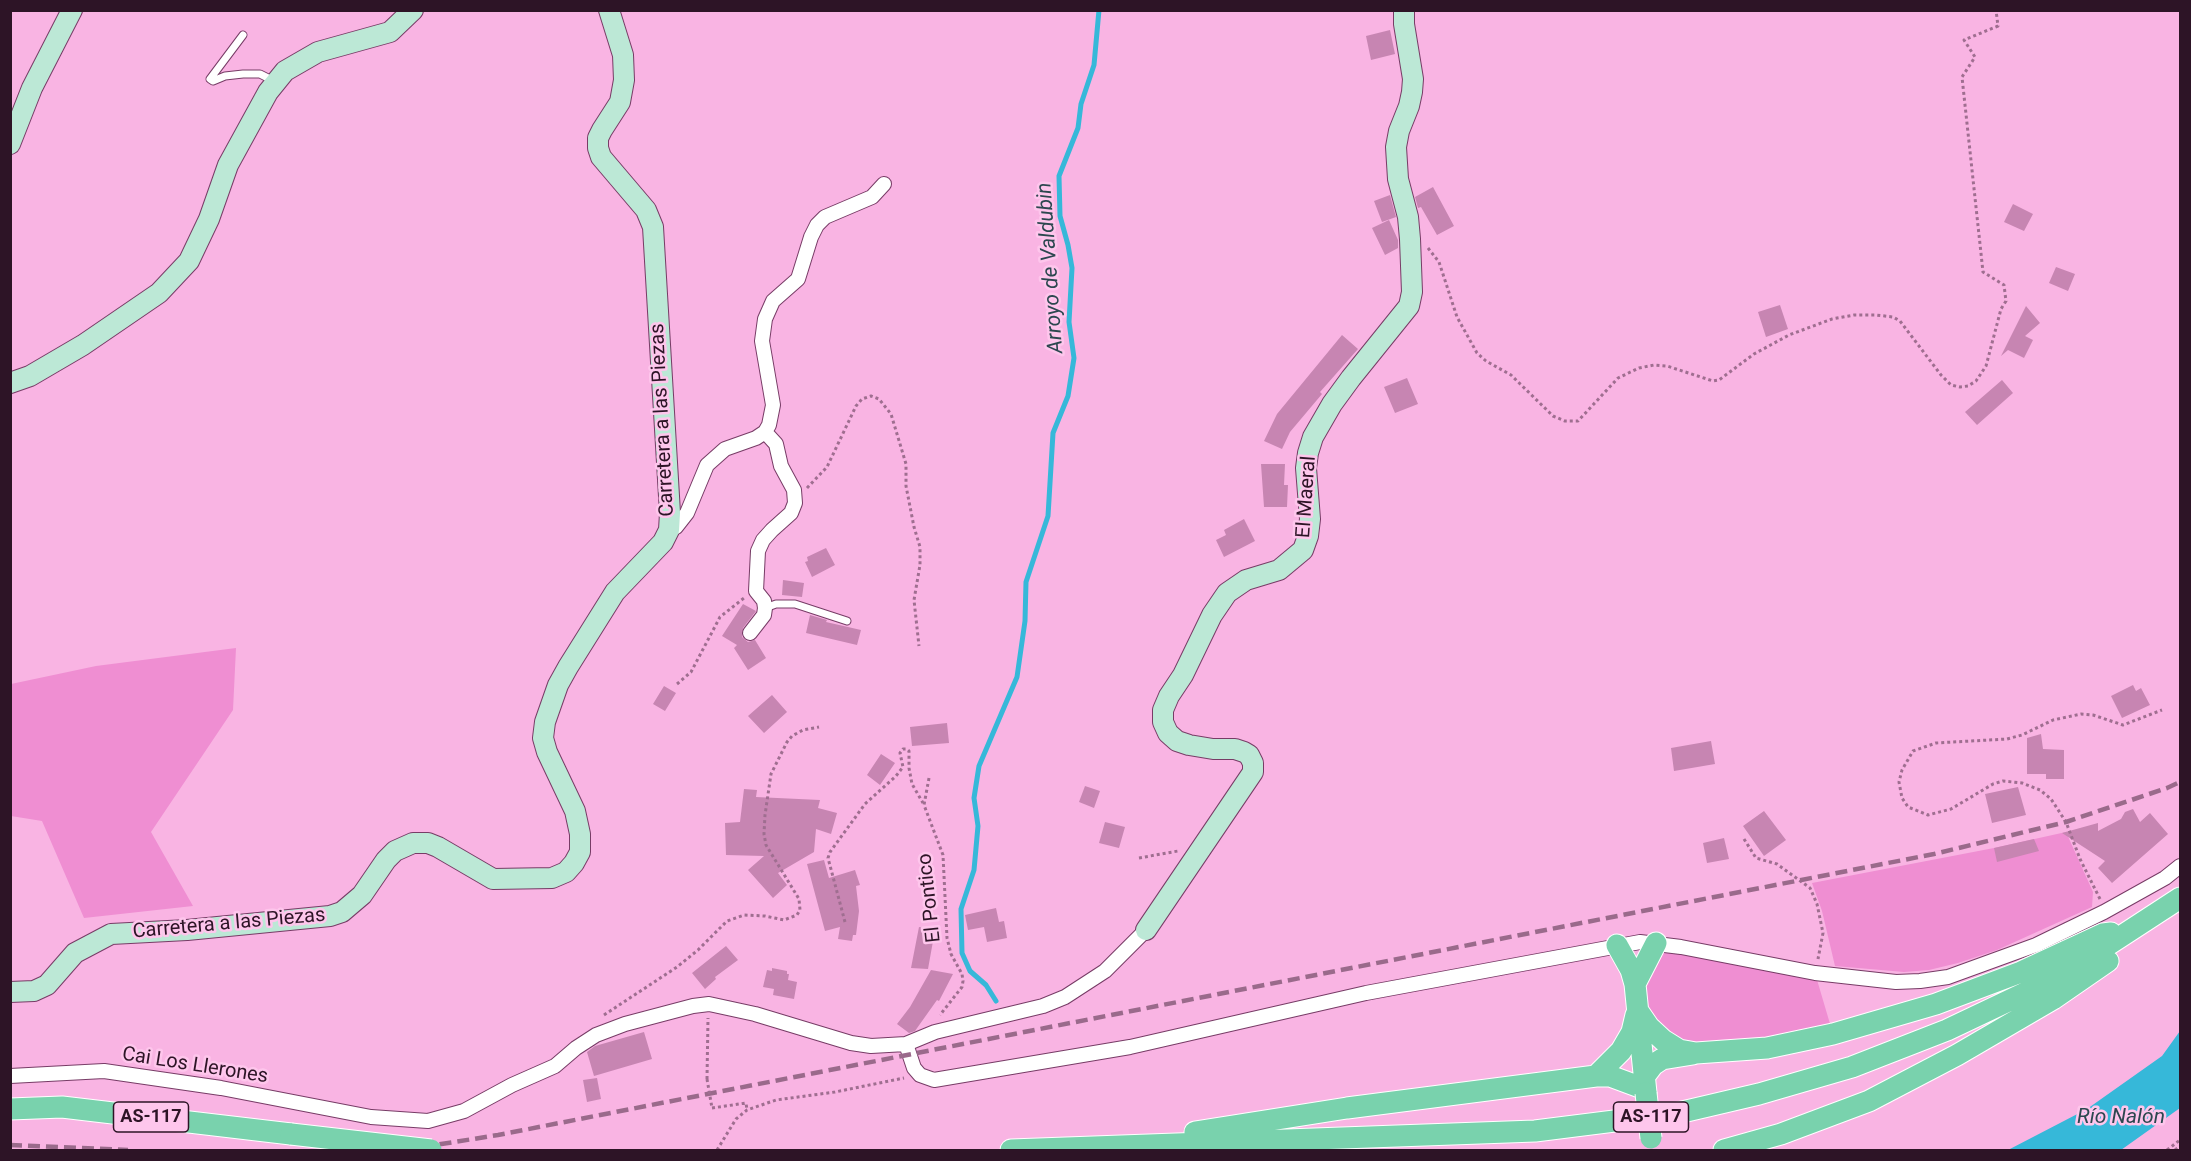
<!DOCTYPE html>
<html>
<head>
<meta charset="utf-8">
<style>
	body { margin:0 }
	#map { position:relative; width:2191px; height:1161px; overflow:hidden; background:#f9b4e3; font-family:Roboto,sans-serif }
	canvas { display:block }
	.frame { position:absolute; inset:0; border:12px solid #2d1426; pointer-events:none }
</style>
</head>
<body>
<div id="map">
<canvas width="2191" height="1161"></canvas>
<div class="frame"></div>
</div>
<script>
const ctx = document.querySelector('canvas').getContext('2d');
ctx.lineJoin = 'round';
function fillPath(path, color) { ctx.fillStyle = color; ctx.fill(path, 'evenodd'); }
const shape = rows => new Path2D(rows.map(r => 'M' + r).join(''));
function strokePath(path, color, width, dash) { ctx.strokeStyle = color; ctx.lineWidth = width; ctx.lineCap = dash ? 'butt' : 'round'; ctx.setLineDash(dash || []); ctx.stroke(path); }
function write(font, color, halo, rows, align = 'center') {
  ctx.font = font + ' Roboto,sans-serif'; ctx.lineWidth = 5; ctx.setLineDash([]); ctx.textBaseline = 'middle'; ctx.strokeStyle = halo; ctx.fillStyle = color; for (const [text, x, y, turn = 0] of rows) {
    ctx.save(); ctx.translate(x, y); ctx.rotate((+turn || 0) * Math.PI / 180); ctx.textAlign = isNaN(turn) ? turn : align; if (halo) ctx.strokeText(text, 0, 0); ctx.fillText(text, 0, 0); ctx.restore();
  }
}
const green = shape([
	[236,648,233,710,151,832,193,906,84,918,42,821,11,816,11,684,96,666],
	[2066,832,2093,892,2092,907,1997,950,1958,963,1929,970,1904,972,1835,966,1822,911,1812,883,1994,848],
	[1656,943,1815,973,1833,1034,1696,1053,1649,1027,1641,971]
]);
const water = shape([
	[2180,1031,2180,1108,2121,1150,2008,1150,2087,1109,2162,1056]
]);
const stream = shape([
	[996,1001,986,985,970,971,962,953,961,909,974,870,978,826,974,798,979,766,1017,677,1025,621,1026,582,1048,516,1053,433,1068,396,1074,358,1069,322,1072,268,1068,245,1060,216,1059,176,1078,128,1081,104,1094,65,1099,10]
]);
const building = shape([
	[1390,30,1395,54,1371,60,1366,36],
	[1433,187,1454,226,1437,235,1421,207,1418,208,1415,197],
	[1390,195,1396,217,1382,222,1374,201],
	[2013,204,2033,214,2024,231,2004,222],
	[1389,220,1398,240,1398,248,1385,255,1372,228],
	[2056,267,2075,274,2068,291,2049,283],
	[1780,305,1788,329,1766,337,1758,312],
	[2026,306,2040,323,2025,336,2033,340,2024,358,2008,350,2001,356],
	[1342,335,1358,349,1320,392,1322,394,1290,432,1282,449,1264,441,1277,414],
	[1407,378,1418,404,1395,413,1384,387],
	[2002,380,2013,393,1977,425,1965,412],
	[1261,464,1285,464,1284,485,1288,485,1287,507,1264,507],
	[1244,519,1255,541,1224,557,1216,540,1226,535,1224,530],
	[826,548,835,565,812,577,805,562,808,561,807,557],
	[783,580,804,583,802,597,782,595],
	[743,604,756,611,743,628,742,637,748,642,755,640,766,658,748,670,734,648,737,645,722,636],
	[810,615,827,620,826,622,861,630,857,645,806,633],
	[2133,685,2136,691,2141,688,2150,705,2122,718,2111,696],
	[664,686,676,693,665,711,653,704],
	[772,695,787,712,764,733,748,716],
	[947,723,949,743,912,746,910,727],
	[2041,734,2043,749,2064,750,2064,779,2046,779,2046,774,2027,774,2027,738],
	[1711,741,1715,764,1674,771,1671,748],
	[881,754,895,763,880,785,867,775],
	[1085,786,1100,791,1094,808,1079,802],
	[2018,787,2026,815,1992,823,1985,794],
	[744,789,757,790,756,797,820,800,818,808,837,813,831,834,816,829,814,852,778,873,787,885,773,898,748,870,764,856,726,855,725,823,740,822],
	[2133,809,2140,822,2150,813,2168,834,2112,883,2098,868,2105,861,2062,833,2098,823,2098,831,2121,819,2125,812],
	[1764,811,1786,840,1764,856,1743,826],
	[1105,822,1125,827,1119,848,1099,843],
	[1724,838,1729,859,1707,863,1703,843],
	[2034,839,2039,851,1997,862,1994,848],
	[824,860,829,878,855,870,860,885,856,886,859,911,856,935,853,935,852,941,838,939,840,927,825,931,807,864],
	[996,908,999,922,1004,921,1007,938,987,942,984,927,968,930,965,915],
	[919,927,935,930,928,969,911,968],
	[726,946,738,960,715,977,716,979,705,989,692,973],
	[772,968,787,971,787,974,789,974,788,980,797,982,794,999,773,995,774,989,763,987,767,970,772,971],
	[931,970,953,974,939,1001,937,1000,915,1031,909,1033,897,1024,910,1007],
	[644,1032,652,1059,594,1076,587,1052,595,1046],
	[597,1078,601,1099,587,1102,583,1080]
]);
const path = shape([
	[1428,248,1439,262,1457,317,1477,353,1486,361,1511,375,1553,416,1565,421,1578,421,1618,378,1639,368,1654,365,1667,366,1713,381,1719,380,1754,354,1789,335,1832,319,1854,315,1876,315,1893,317,1900,321,1941,375,1951,385,1960,387,1968,386,1976,381,1986,366,2001,309,2006,301,2004,285,1983,272,1962,77,1975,57,1964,40,1998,26,1996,10],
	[807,488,827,467,856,406,862,399,871,396,879,399,891,414,906,464,906,486,914,527,920,547,920,565,914,600,919,646],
	[677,684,691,672,720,617,744,598],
	[929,778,924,805,943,855,947,938,951,954,962,974,963,981,962,987,940,1015],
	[1744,839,1756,858,1777,864,1810,888,1817,904,1823,933,1818,959],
	[1139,858,1178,851],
	[2100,899,2080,859,2066,822,2051,799,2040,790,2022,783,2003,781,1993,784,1951,809,1928,815,1908,807,1902,798,1899,782,1902,770,1913,751,1936,743,2007,739,2022,735,2053,720,2081,714,2093,715,2123,725,2162,710],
	[845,922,828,858,830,852,865,804,896,776,903,767,900,753,903,749,907,749,909,751,909,768,912,784,923,803],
	[604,1015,677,967,698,950,727,921,744,915,765,916,784,920,797,915,800,910,799,899,766,845,764,834,765,815,771,774,787,742,792,736,803,730,819,727],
	[707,1079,708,1018],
	[712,1108,746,1103,747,1110],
	[717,1150,736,1119,747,1110,776,1100,835,1092,904,1078],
	[2167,1150,2180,1140],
	[2175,1150,2180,1146]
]);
const lane = shape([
	[243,35,210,79,213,81,225,76,243,74,260,74,274,81],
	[765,608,776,604,795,604,847,621]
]);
const street = shape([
	[669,530,676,527,687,513,707,465,725,449,756,438,765,432,769,425,773,405,762,341,765,319,773,301,798,279,811,237,817,225,825,217,872,197,884,184],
	[750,633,764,615,765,608,764,601,756,591,758,551,763,540,772,530,791,513,795,503,794,490,781,466,776,444,765,432],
	[906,1044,914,1068,920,1075,934,1080,1130,1047,1366,993,1640,942,1681,947,1815,973,1896,982,1920,981,1948,977,2036,945,2104,912,2165,878,2180,866],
	[10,1076,104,1071,221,1088,371,1117,428,1121,464,1111,512,1085,555,1066,576,1048,596,1035,625,1024,693,1006,709,1004,755,1014,851,1043,871,1046,906,1044,935,1032,1043,1006,1065,997,1105,971,1146,930]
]);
const secondary = shape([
	[10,144,32,88,72,10],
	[10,383,30,376,83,345,159,293,189,261,209,219,228,165,268,92,285,71,318,52,390,32,413,10],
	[1146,930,1253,772,1253,763,1249,755,1244,752,1235,749,1213,749,1189,745,1177,741,1168,733,1163,722,1163,710,1169,696,1183,675,1212,615,1227,593,1246,580,1279,570,1303,550,1308,536,1310,519,1306,468,1308,453,1313,437,1332,404,1351,378,1409,306,1412,292,1410,239,1408,217,1398,179,1396,147,1399,131,1409,106,1412,92,1413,79,1404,24,1404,10],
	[10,992,34,991,47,985,75,953,111,934,187,930,330,916,342,912,362,895,386,860,395,851,413,843,428,843,438,847,493,879,552,878,566,872,574,863,580,852,580,834,575,811,547,752,543,738,545,722,558,685,568,667,615,592,663,542,669,530,670,513,653,227,646,210,601,157,598,148,598,138,602,130,620,102,624,80,623,55,609,10]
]);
const primary = shape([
	[1617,945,1631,970,1635,984,1646,1093],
	[1635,984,1656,943],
	[1638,1011,1649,1027,1663,1040,1679,1050,1696,1053,1767,1048,1833,1034,1936,1004,2021,972,2103,934,2111,933],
	[1596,1076,1621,1051,1632,1032,1636,1015],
	[1644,1077,1653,1065,1662,1059,1693,1054],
	[10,1109,62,1107,291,1134],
	[1195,1132,1347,1108,1596,1076,1610,1076,1645,1089],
	[1011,1150,1535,1131,1678,1113,1759,1094,1852,1067,1947,1030,2027,992,2091,956,2180,898],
	[1724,1150,1781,1134,1869,1101,1957,1055,2053,999,2108,961]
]);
const rail = shape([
	[10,1145,128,1150],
	[404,1150,498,1135,1934,854,2066,822,2167,788,2180,782]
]);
const pathBridge = shape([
	[707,1079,712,1108]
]);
const primaryBridge = shape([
	[1646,1093,1651,1138],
	[291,1134,431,1150]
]);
const shields = [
	[151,1117,75],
	[1651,1117,75]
];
const shieldNames = [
	["AS-117",151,1117],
	["AS-117",1651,1117]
];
const streetNames = [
	["Carretera a las Piezas",663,420,-93],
	["El Maeral",1307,497,-86],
	["El Pontico",930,898,-96],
	["Carretera a las Piezas",229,924,-5],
	["Cai Los Llerones",195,1066,9]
];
const waterNames = [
	["Arroyo de Valdubin",1051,268,-94],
	["Río Nalón",2121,1118]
];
fillPath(green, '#ef8ed2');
fillPath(water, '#36b8d9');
strokePath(stream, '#36b8d9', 5);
fillPath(building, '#c785b2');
strokePath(lane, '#773c66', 9);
strokePath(street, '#773c66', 16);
strokePath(secondary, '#773c66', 22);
strokePath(primary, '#fff', 23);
strokePath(path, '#9f6e90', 3, [3, 3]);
strokePath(lane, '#fff', 7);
strokePath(street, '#fff', 14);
strokePath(secondary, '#bce8d6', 20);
strokePath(primary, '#79d2ad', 21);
strokePath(rail, '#9a6a8b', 4.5, [12, 6]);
strokePath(primaryBridge, '#fff', 23, []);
strokePath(pathBridge, '#9f6e90', 3, [3, 3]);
strokePath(primaryBridge, '#79d2ad', 21);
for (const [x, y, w] of shields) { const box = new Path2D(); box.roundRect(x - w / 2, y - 15, w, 30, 4.5); ctx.fillStyle = '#fec6ec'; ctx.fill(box); strokePath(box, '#2d1426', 1.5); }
write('bold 18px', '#2d1426', null, shieldNames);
write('20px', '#2d1426', '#fec6ec', streetNames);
write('italic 21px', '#2c474f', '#fec6ec', waterNames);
</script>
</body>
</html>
